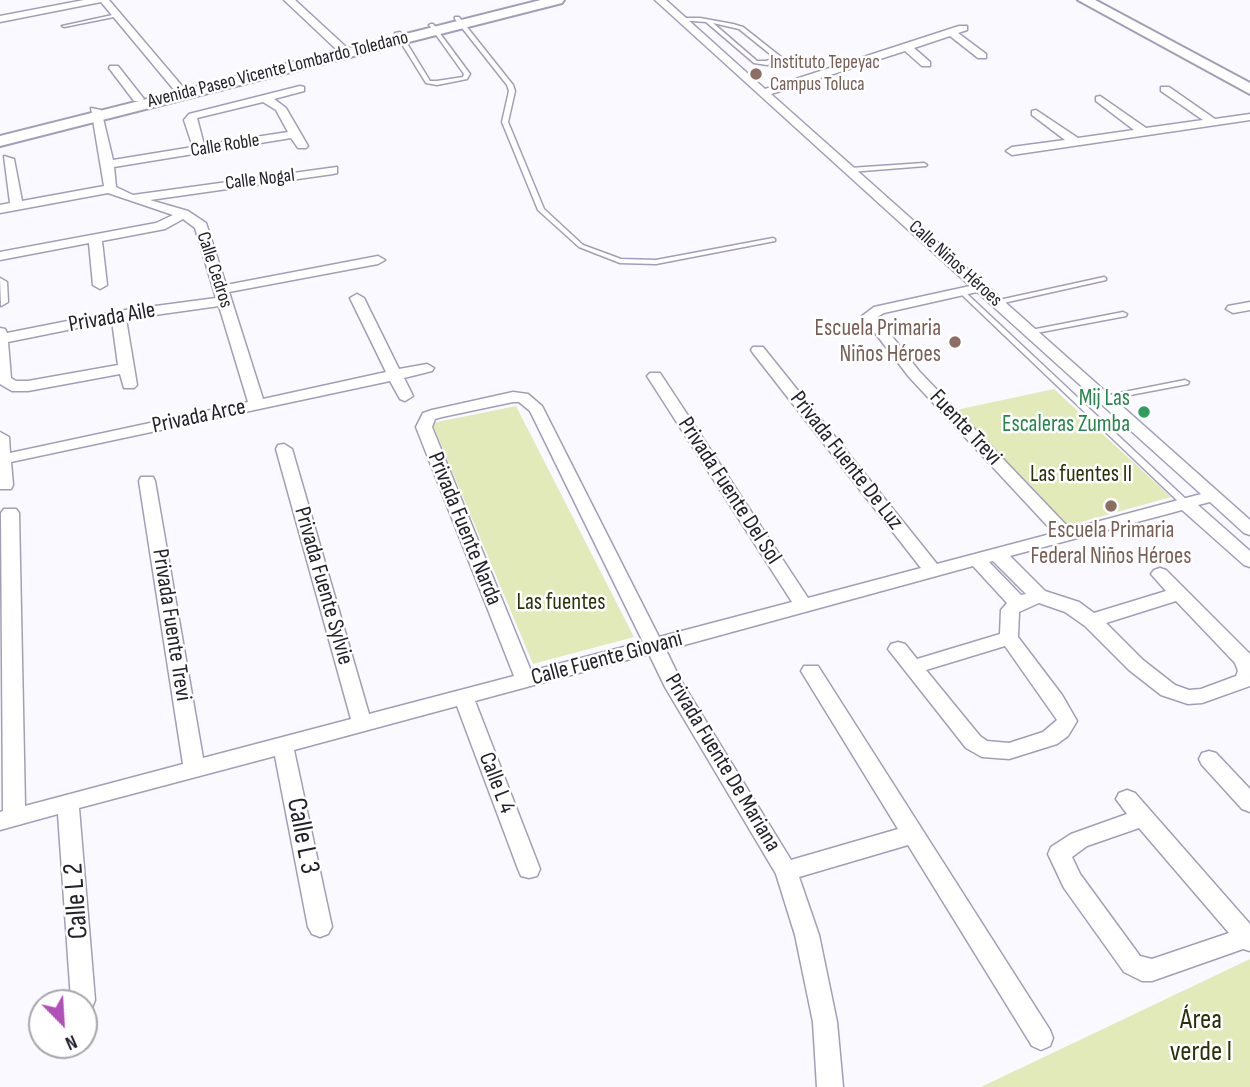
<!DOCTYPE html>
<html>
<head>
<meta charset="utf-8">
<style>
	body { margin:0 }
	#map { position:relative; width:1250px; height:1087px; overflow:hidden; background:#faf9ff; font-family:"Sofia Sans Condensed",sans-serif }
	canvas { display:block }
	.north { position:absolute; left:28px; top:989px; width:70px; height:70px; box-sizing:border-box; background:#fff; border:2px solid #a7a6ab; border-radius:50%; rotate:156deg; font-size:19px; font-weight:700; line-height:28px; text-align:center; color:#23212c }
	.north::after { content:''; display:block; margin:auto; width:24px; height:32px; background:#b150b7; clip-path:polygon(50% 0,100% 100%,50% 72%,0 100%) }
</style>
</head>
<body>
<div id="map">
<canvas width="1250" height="1087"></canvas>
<div class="north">N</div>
</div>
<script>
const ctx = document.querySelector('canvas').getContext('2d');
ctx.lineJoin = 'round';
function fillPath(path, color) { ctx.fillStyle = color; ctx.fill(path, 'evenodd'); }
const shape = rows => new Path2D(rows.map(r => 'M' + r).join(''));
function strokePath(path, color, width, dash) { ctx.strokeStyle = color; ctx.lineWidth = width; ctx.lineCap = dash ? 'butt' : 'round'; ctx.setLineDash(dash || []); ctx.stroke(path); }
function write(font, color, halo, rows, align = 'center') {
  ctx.font = font + ' "Sofia Sans Condensed",sans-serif'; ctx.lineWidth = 5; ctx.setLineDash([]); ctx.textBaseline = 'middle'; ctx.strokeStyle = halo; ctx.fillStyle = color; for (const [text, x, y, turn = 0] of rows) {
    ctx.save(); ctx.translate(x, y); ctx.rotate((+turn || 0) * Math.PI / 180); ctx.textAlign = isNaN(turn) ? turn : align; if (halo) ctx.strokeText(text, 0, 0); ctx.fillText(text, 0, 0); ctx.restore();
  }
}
const green = shape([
	[1054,389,1171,497,1067,526,956,410],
	[516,406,634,637,533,664,432,423],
	[1250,959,1250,1087,981,1087]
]);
const service = shape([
	[117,14,119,15,119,16,64,27,62,26,117,14],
	[455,17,459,17,513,85,515,91,508,122,544,209,583,245,621,259,656,260,773,238,775,239,775,241,656,264,620,263,579,247,538,210,502,122,509,91,507,85,455,19,455,17],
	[680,18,700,18,733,24,743,27,781,57,779,60,767,65,754,63,706,22,678,20,678,19,680,18],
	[713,23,739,29,775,58,766,61,757,61,713,23],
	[431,24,433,24,470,74,467,79,437,85,426,83,395,33,400,32,430,81,437,81,463,77,464,74,429,25,431,24],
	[924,163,927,165,926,166,850,172,847,170,850,168,924,163],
	[1104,277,1106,278,1106,280,999,304,996,302,999,300,1104,277],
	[962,290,964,291,1189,502,1190,504,1189,506,1183,506,960,293,960,291,962,290],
	[1123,312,1127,314,1126,316,1031,334,1027,332,1031,330,1123,312],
	[1185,380,1189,382,1188,384,1104,400,1100,398,1104,396,1185,380]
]);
const minor = shape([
	[84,0,109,0,188,93,188,97,180,97,101,2,0,22,0,16,84,0],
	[284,0,295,0,345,46,345,50,337,50,284,0],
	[655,0,666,0,765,89,959,26,967,26,967,30,958,33,986,54,986,58,978,58,950,36,914,48,930,62,930,66,922,66,905,51,771,94,1250,520,1250,535,1244,533,1210,502,1198,505,1250,551,1250,567,1244,565,1182,510,1010,556,1045,591,1079,602,1094,613,1166,591,1151,574,1154,570,1160,568,1166,570,1250,654,1250,686,1202,703,1188,704,1161,695,1129,670,1085,626,1065,612,1039,603,1019,612,1018,637,1062,695,1077,721,1068,736,1057,744,1009,759,982,757,966,748,888,649,891,644,898,642,905,644,917,659,1000,634,1001,610,1007,603,973,566,666,650,680,679,791,860,898,829,801,671,804,666,818,666,1050,1030,1053,1038,1050,1046,1041,1050,1032,1046,908,845,799,877,819,935,837,1022,843,1087,817,1087,813,1022,795,935,776,874,665,687,649,654,475,701,540,869,537,876,529,878,521,876,518,869,457,706,294,750,332,927,328,934,320,937,312,934,308,927,275,756,79,808,95,1000,92,1008,84,1011,84,1003,72,1003,71,1000,58,814,0,830,0,812,3,811,1,513,4,509,16,509,19,513,25,806,183,764,139,481,141,477,153,477,155,481,203,758,351,719,276,449,278,445,284,444,292,449,369,714,514,676,416,427,423,413,432,410,513,392,528,394,542,406,659,637,792,602,647,376,650,373,660,373,808,598,921,568,753,353,751,350,753,347,763,347,937,564,1054,533,909,377,862,316,874,307,970,286,655,0],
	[977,292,1201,494,1070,529,919,371,877,317,884,313,977,292],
	[513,402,519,402,530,411,643,642,531,671,432,427,435,419,442,417,513,402],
	[993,561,1026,594,1021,595,989,562,993,561],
	[1176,601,1235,663,1238,671,1236,676,1201,689,1189,690,1175,685,1143,660,1106,623,1176,601],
	[1005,646,1057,720,1043,732,1009,743,987,741,980,736,926,670,1005,646],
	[110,66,118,66,144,99,142,101,134,101,109,68,110,66],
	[300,86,304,87,304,91,274,99,286,108,308,146,306,148,298,148,291,138,114,167,116,187,133,195,337,167,337,173,333,174,150,200,188,211,206,223,226,285,378,256,385,260,378,264,229,292,263,399,386,372,350,298,357,294,364,298,399,369,427,364,434,368,432,371,404,378,413,396,405,401,400,399,390,381,11,462,13,485,11,489,0,489,0,432,9,437,10,453,248,402,219,306,126,319,137,385,134,388,124,388,120,374,28,391,12,391,0,384,0,328,5,329,7,333,118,311,216,298,195,228,183,219,165,229,102,241,107,285,100,289,93,285,89,243,0,260,0,252,156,223,173,215,108,193,0,213,0,205,10,203,4,156,14,159,22,201,104,186,91,108,101,110,113,160,193,147,184,120,189,114,300,86],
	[263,102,276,110,288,132,204,145,197,118,263,102],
	[112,321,118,365,28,381,16,381,11,378,8,342,112,321],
	[1161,87,1169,87,1215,119,1250,114,1250,120,1012,155,1006,151,1012,147,1065,140,1032,115,1032,111,1036,110,1078,138,1134,130,1096,101,1096,97,1100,96,1146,128,1203,120,1161,91,1161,87],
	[0,278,7,282,8,302,1,306,0,278],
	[1250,302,1250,310,1233,313,1226,309,1228,306,1250,302],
	[1209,751,1216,753,1250,789,1250,812,1242,809,1202,765,1199,759,1202,753,1209,751],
	[1127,790,1135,793,1250,924,1250,951,1243,949,1152,981,1142,981,1124,972,1064,888,1048,854,1051,847,1071,834,1127,814,1116,799,1119,793,1127,790],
	[1139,828,1229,933,1152,959,1140,956,1080,874,1072,857,1087,846,1139,828]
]);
const secondary = shape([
	[541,0,564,0,562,3,0,146,0,136,541,0],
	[1078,0,1095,0,1250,83,1250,94,1078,0]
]);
const markers = [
	[756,74,7,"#8d6e63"],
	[955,342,7,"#8d6e63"],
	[1144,412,7,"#2e9e5b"],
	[1111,506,7,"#8d6e63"]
];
const farEducationnames = [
	["Instituto Tepeyac",770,63],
	["Campus Toluca",770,85]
];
const farStreetnames = [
	["Avenida Paseo Vicente Lombardo Toledano",278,70,-14],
	["Calle Roble",225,146,-9],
	["Calle Nogal",260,180,-7],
	["Calle Niños Héroes",955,264,42],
	["Calle Cedros",214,270,72]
];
const streetNames = [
	["Privada Aile",112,318,-10],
	["Privada Arce",199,417,-12],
	["Fuente Trevi",965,428,47],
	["Privada Fuente De Luz",846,461,52],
	["Privada Fuente Del Sol",729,491,57],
	["Privada Fuente Narda",464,529,68],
	["Privada Fuente Sylvie",323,586,74],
	["Privada Fuente Trevi",171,625,81],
	["Calle Fuente Giovani",607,659,-15],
	["Privada Fuente De Mariana",722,763,59],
	["Calle L 4",496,783,69]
];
const educationNames = [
	["Escuela Primaria",941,329],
	["Niños Héroes",941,355],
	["Escuela Primaria",1111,531,"center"],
	["Federal Niños Héroes",1111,557,"center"]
];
const leisureNames = [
	["Mij Las",1130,399],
	["Escaleras Zumba",1130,425]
];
const parkNames = [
	["Las fuentes II",1081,475],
	["Las fuentes",561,603]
];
const nearStreetnames = [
	["Calle L 3",302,836,79],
	["Calle L 2",77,901,-94]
];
const nearParknames = [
	["Área",1201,1021],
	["verde I",1201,1053]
];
fillPath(green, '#e2eaba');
strokePath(service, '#a29eb9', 3);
strokePath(minor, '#a29eb9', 3);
strokePath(secondary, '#a29eb9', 4);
fillPath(service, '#fff');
fillPath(minor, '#fff');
fillPath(secondary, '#fff');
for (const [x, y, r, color] of markers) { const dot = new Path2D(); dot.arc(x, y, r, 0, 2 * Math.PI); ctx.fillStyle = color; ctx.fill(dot); strokePath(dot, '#fff', 2.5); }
write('19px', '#785e54', '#fff', farEducationnames, 'left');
write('19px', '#23212c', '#fff', farStreetnames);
write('23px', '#23212c', '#fff', streetNames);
write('23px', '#785e54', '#fff', educationNames, 'right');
write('23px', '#27864d', '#fff', leisureNames, 'right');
write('23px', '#2c300a', '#fff', parkNames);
write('28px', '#23212c', '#fff', nearStreetnames);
write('28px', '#2c300a', '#fff', nearParknames);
</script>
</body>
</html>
